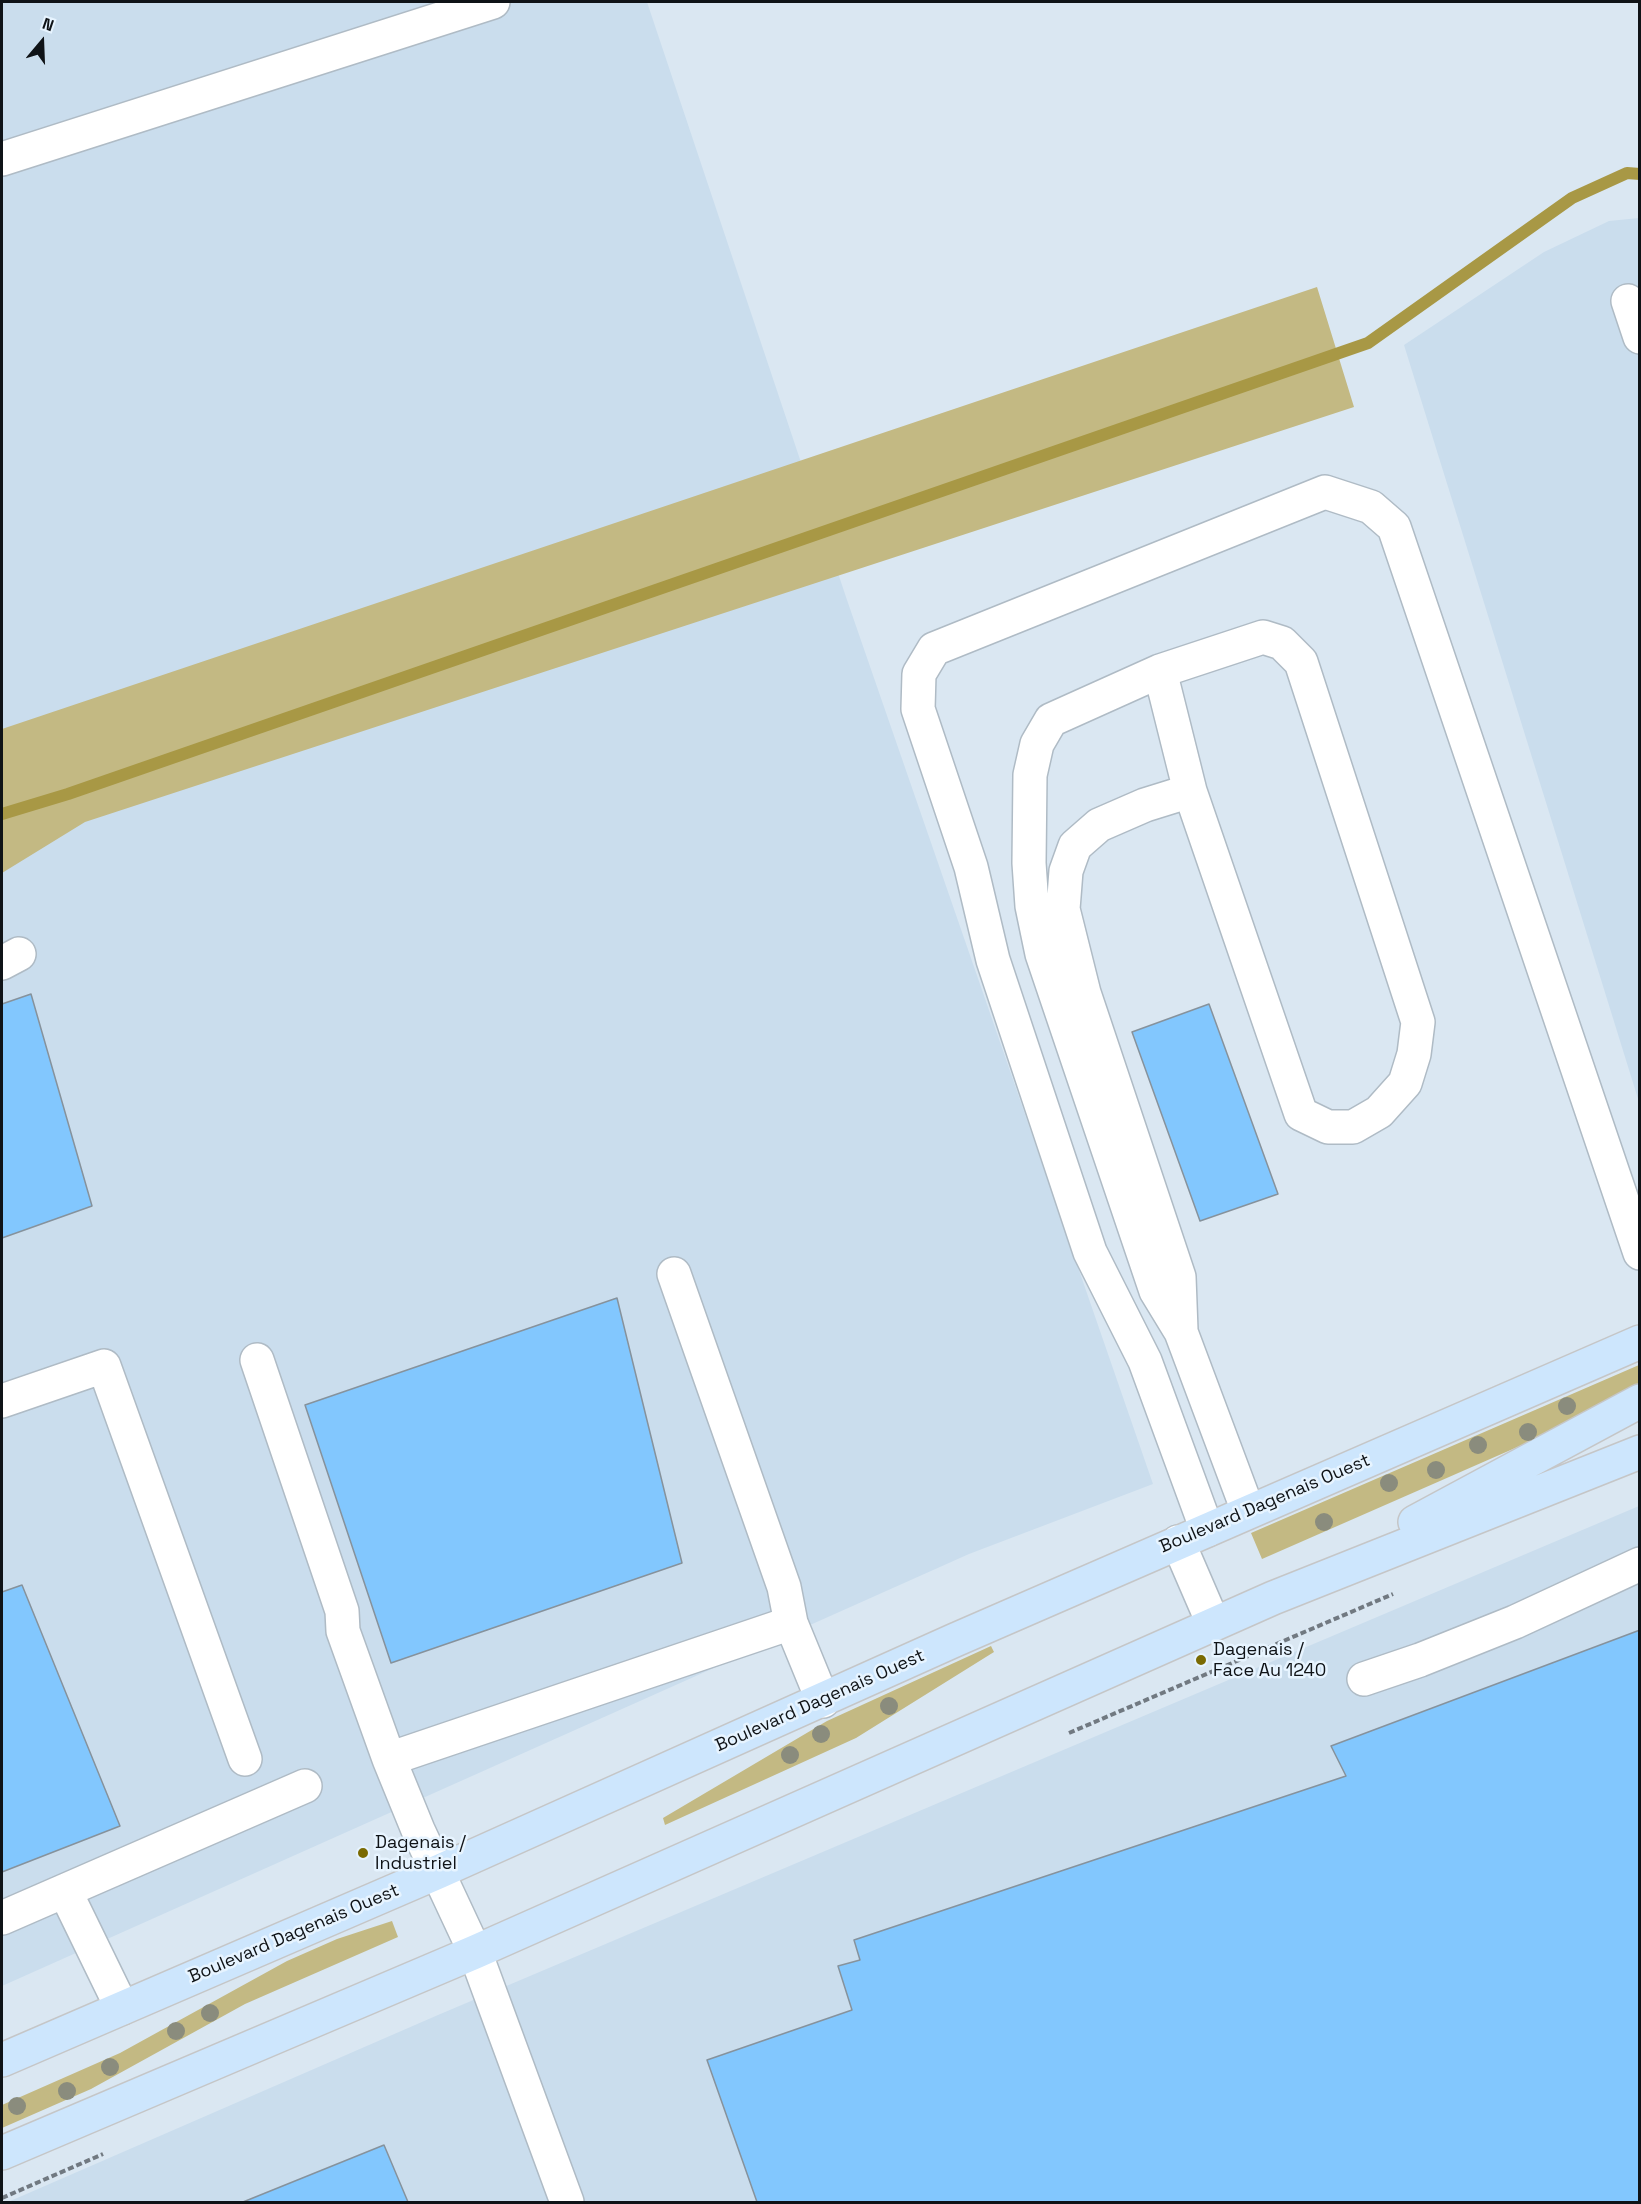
<!DOCTYPE html>
<html>
<head>
<meta charset="utf-8">
<style>
	body { margin:0 }
	#map { position:relative; width:1641px; height:2204px; overflow:hidden; background:#dae7f2; font-family:"Space Grotesk",sans-serif }
	canvas { display:block }
	.frame { position:absolute; inset:0; border:3px solid #0f1317; pointer-events:none }
	.north { position:absolute; left:12px; top:12px; width:60px; height:60px; -webkit-text-stroke:4px #e7f4ff; paint-order:stroke; rotate:19deg; font-size:16px; font-weight:700; line-height:24px; text-align:center; color:#0f1317 }
	.north::after { content:''; display:block; margin:auto; width:21px; height:27px; background:#0f1317; clip-path:polygon(50% 0,100% 100%,50% 72%,0 100%) }
</style>
</head>
<body>
<div id="map">
<canvas width="1641" height="2204"></canvas>
<div class="frame"></div>
<div class="north">N</div>
</div>
<script>
const ctx = document.querySelector('canvas').getContext('2d');
ctx.lineJoin = 'round';
function fillPath(path, color) { ctx.fillStyle = color; ctx.fill(path, 'evenodd'); }
const shape = rows => new Path2D(rows.map(r => 'M' + r).join(''));
function strokePath(path, color, width, dash) { ctx.strokeStyle = color; ctx.lineWidth = width; ctx.lineCap = dash ? 'butt' : 'round'; ctx.setLineDash(dash || []); ctx.stroke(path); }
function write(font, color, halo, rows, align = 'center') {
  ctx.font = font + ' "Space Grotesk",sans-serif'; ctx.lineWidth = 5; ctx.setLineDash([]); ctx.textBaseline = 'middle'; ctx.strokeStyle = halo; ctx.fillStyle = color; for (const [text, x, y, turn = 0] of rows) {
    ctx.save(); ctx.translate(x, y); ctx.rotate((+turn || 0) * Math.PI / 180); ctx.textAlign = isNaN(turn) ? turn : align; if (halo) ctx.strokeText(text, 0, 0); ctx.fillText(text, 0, 0); ctx.restore();
  }
}
const built = shape([
	[2,2,647,2,847,600,1153,1484,969,1554,2,1986],
	[1639,218,1639,1102,1404,345,1544,252,1609,221],
	[1639,1506,1639,2202,8,2202,438,2015]
]);
const green = shape([
	[1317,287,1354,407,85,822,2,873,2,729],
	[1639,1365,1639,1390,1554,1431,1262,1559,1251,1533],
	[991,1646,994,1652,856,1738,665,1825,663,1818,827,1721],
	[392,1921,398,1937,245,2004,91,2089,2,2128,2,2105,120,2053,287,1961,337,1939]
]);
const stream = shape([
	[2,814,68,794,1368,343,1572,198,1627,173,1640,174]
]);
const building = shape([
	[31,994,92,1206,2,1238,2,1004,31,994],
	[1209,1004,1278,1194,1200,1221,1132,1032,1209,1004],
	[617,1298,682,1563,391,1663,305,1405,617,1298],
	[22,1585,120,1826,2,1872,2,1592,22,1585],
	[1640,1630,1640,2202,757,2202,707,2060,852,2010,838,1966,860,1960,854,1940,1346,1776,1331,1746,1640,1630],
	[384,2145,408,2202,243,2202,384,2145]
]);
const path = shape([
	[1069,1733,1393,1594],
	[2,2198,103,2154]
]);
const minor = shape([
	[2,159,493,2],
	[1628,301,1640,337],
	[1160,671,1190,791,1301,1114,1328,1127,1353,1127,1379,1112,1405,1083,1414,1054,1418,1022,1301,662,1282,643,1263,637,1160,671,1051,720,1037,744,1030,775,1029,863,1032,906,1042,954,1156,1291,1181,1332,1248,1511],
	[2,963,19,954],
	[674,1274,784,1587,791,1623],
	[1181,1330,1179,1277,1084,993,1063,909,1066,871,1075,846,1099,825,1145,805,1190,791],
	[257,1360,342,1611,343,1631,389,1759],
	[2,1401,104,1366,245,1759],
	[1207,1530,1145,1361,1090,1252,993,960,971,867,918,709,919,674,934,649,1325,492,1371,507,1394,527,1640,1253],
	[1178,1542,1213,1623],
	[1364,1679,1420,1660,1515,1622,1640,1564],
	[65,1891,122,2008],
	[2,1918,305,1786],
	[567,2202,475,1952,418,1830,389,1759,791,1623,823,1701]
]);
const major = shape([
	[1415,1522,1640,1401],
	[2,2060,438,1872,955,1640,1640,1342],
	[2,2153,475,1952,1273,1598,1640,1452]
]);
const trees = [
	[1567,1406],
	[1528,1432],
	[1478,1445],
	[1436,1470],
	[1389,1483],
	[1324,1522],
	[889,1706],
	[821,1734],
	[790,1755],
	[210,2013],
	[176,2031],
	[110,2067],
	[67,2091],
	[17,2106]
];
const markers = [
	[1201,1660,6,"#7a6a02"],
	[363,1853,6,"#7a6a02"]
];
const streetNames = [
	["Boulevard Dagenais Ouest",1265,1504,-23],
	["Boulevard Dagenais Ouest",820,1701,-24],
	["Boulevard Dagenais Ouest",294,1934,-23]
];
const poiNames = [
	["Dagenais /",1213,1650],
	["Face Au 1240",1213,1671],
	["Dagenais /",375,1843],
	["Industriel",375,1864]
];
fillPath(built, '#cadded');
fillPath(green, '#c3b983');
strokePath(stream, '#a89845', 12);
fillPath(building, '#82c7fe');
strokePath(building, '#86929c', 1.5);
strokePath(minor, '#afbbc5', 36);
strokePath(major, '#c5c6c7', 36);
strokePath(path, '#717981', 4, [6, 3]);
strokePath(minor, '#fff', 33);
strokePath(major, '#cde6fd', 33);
ctx.fillStyle = '#8a8c7d';
for (const [x, y] of trees) { ctx.beginPath(); ctx.arc(x, y, 9, 0, 2 * Math.PI); ctx.fill(); }
for (const [x, y, r, color] of markers) { const dot = new Path2D(); dot.arc(x, y, r, 0, 2 * Math.PI); ctx.fillStyle = color; ctx.fill(dot); strokePath(dot, '#e7f4ff', 2); }
write('18px', '#0f1317', '#e7f4ff', streetNames);
write('18px', '#0f1317', '#e7f4ff', poiNames, 'left');
</script>
</body>
</html>
